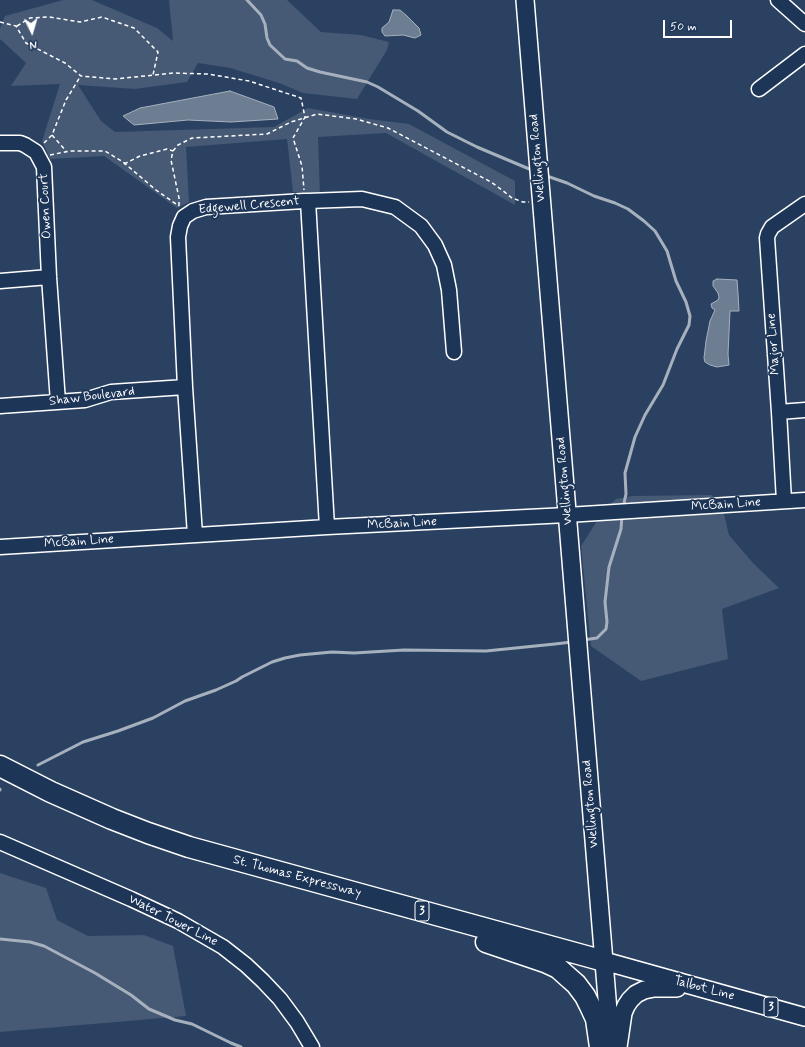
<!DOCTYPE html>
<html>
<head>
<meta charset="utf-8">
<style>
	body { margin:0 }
	#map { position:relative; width:805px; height:1047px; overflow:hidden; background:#2a4161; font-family:Mynerve,sans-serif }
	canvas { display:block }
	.north { position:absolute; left:12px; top:12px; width:40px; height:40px; -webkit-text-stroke:3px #1d3557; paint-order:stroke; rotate:175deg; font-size:11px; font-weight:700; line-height:16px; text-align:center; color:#fff }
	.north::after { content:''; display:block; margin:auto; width:14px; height:18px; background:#fff; clip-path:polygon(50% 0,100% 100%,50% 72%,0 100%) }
	.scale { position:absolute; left:663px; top:20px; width:69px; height:18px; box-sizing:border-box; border:2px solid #fff; border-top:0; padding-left:5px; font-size:12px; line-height:14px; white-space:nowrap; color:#fff; -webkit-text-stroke:3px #1d3557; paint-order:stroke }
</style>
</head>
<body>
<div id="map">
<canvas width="805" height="1047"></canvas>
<div class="north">N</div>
<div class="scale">50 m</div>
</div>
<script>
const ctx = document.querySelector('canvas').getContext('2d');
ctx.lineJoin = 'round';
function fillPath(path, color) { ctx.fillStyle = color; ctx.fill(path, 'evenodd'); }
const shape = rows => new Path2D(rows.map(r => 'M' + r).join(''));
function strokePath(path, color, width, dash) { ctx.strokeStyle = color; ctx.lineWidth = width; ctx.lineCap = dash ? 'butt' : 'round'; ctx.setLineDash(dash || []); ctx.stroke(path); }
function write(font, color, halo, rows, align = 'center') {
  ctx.font = font + ' Mynerve,sans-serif'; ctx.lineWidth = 4; ctx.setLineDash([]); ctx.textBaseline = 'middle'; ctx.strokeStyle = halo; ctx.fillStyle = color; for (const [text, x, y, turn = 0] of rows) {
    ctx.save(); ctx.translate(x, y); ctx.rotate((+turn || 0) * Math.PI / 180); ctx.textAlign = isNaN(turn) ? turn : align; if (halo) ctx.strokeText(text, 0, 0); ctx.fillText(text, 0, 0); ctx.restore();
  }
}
const green = shape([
	[63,0,92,0,157,28,173,41,169,0,287,0,321,32,361,35,389,42,387,50,357,99,303,93,279,83,230,68,198,63,187,82,135,89,78,85,101,121,115,132,274,127,308,108,369,119,409,124,515,181,515,205,386,133,318,137,320,194,293,192,287,139,186,147,189,202,177,208,104,156,50,159,42,141,60,84,11,86,26,63,0,39,0,28,5,16],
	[712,495,722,506,729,535,753,563,779,588,722,609,728,659,641,681,591,646,581,546,604,510,616,499,632,496],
	[0,873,46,888,57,920,88,936,144,935,173,946,186,1016,0,1032]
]);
const water = shape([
	[393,10,400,10,407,16,419,28,421,35,415,38,403,35,385,36,382,32,382,28,389,22,393,10],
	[230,91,274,107,278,119,231,122,188,120,134,125,123,116,140,108,230,91],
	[717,279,737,280,738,293,739,311,730,311,728,354,729,365,717,367,710,365,705,362,704,358,706,341,710,321,715,310,712,308,711,304,718,300,719,297,718,293,713,286,713,281,717,279]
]);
const stream = shape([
	[247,0,261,15,265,24,267,38,270,45,285,59,297,61,307,68,320,72,367,82,378,87,418,111,447,132,477,147,534,171],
	[544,175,567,183,594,196,615,203,628,209,644,221,655,231,667,251,676,281,686,302,690,316,689,325,677,349,663,385,645,415,635,437,625,473,626,494,623,508],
	[583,640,597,638,606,629,607,622,605,602,609,567,621,529,622,516],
	[38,765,83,742,118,731,153,718,185,701,216,690,236,681,242,677,272,662,285,658,300,655,332,652,354,653,404,650,486,651,555,644,572,642],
	[0,790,0,789],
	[0,939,30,942,44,946,95,973,131,995,149,1009,175,1020,192,1024,231,1043,241,1047]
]);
const path = shape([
	[0,22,16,26,26,43,65,63,81,76,115,79,174,73,208,74,249,81,301,98,305,117,293,138,302,166,304,190],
	[17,26,30,18,49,17,80,22,102,17,134,28,158,52,153,75],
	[52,135,66,151],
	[44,143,52,135,66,100,80,77],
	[50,155,70,151,105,151,123,162,156,190,179,206],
	[124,164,140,156,167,149,173,151],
	[179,206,179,198,171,160,173,151,178,145,192,138,267,134,291,122,317,114,356,119,388,128,491,182,502,190,512,198,523,202,529,202]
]);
const minor = shape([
	[778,0,805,24],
	[759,89,805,54],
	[0,143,20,143,25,145,36,152,44,167,49,277,58,402],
	[308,201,362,199,395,207,421,226,435,245,444,265,449,290,454,352],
	[0,281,49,277],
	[0,406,85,400,111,392,185,387],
	[779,412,805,410],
	[784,501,779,412,767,238,768,234,772,227,805,204],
	[195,535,185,387,178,237,180,226,184,217,193,211,206,207,304,201,308,201,327,527],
	[0,547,327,527,567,515,805,500],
	[0,842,131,899,178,921,223,947,246,965,263,981,280,999,297,1022,312,1047]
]);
const major = shape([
	[525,0,611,1047],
	[604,961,805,1017],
	[618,1047,623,1013,626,1006,630,1000,636,994,644,990,654,988,677,988]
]);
const highway = shape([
	[0,766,51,792,112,819,148,833,189,847,604,961],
	[486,942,545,962,558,968,568,977,576,984,585,996,590,1006,596,1019,600,1047]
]);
const shields = [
	[422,911,14],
	[771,1007,14]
];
const shieldNames = [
	["3",422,911],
	["3",771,1007]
];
const streetNames = [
	["Wellington Road",538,158,-95],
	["Owen Court",46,206,-93],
	["Edgewell Crescent",249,206,-5],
	["Major Line",774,344,-94],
	["Shaw Boulevard",92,397,-7],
	["Wellington Road",565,481,-95],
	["McBain Line",726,505,-4],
	["McBain Line",402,524,-3],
	["McBain Line",79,542,-4],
	["Wellington Road",591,804,-95],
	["St. Thomas Expressway",297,877,15],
	["Water Tower Line",173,921,27],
	["Talbot Line",704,989,15]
];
fillPath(green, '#465975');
fillPath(water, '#6d7d92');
strokePath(water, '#a7b1be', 1);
strokePath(stream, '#a7b1be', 3);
strokePath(minor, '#fff', 17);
strokePath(major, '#fff', 20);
strokePath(highway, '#fff', 23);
strokePath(path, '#fff', 1.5, [4, 3]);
strokePath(minor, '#1d3557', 14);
strokePath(major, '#1d3557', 17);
strokePath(highway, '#1d3557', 20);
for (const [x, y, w] of shields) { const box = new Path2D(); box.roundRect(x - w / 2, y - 10, w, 20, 3); ctx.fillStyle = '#1d3557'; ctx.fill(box); strokePath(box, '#fff', 1); }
write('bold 12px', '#fff', null, shieldNames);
write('13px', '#fff', '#1d3557', streetNames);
</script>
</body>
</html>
